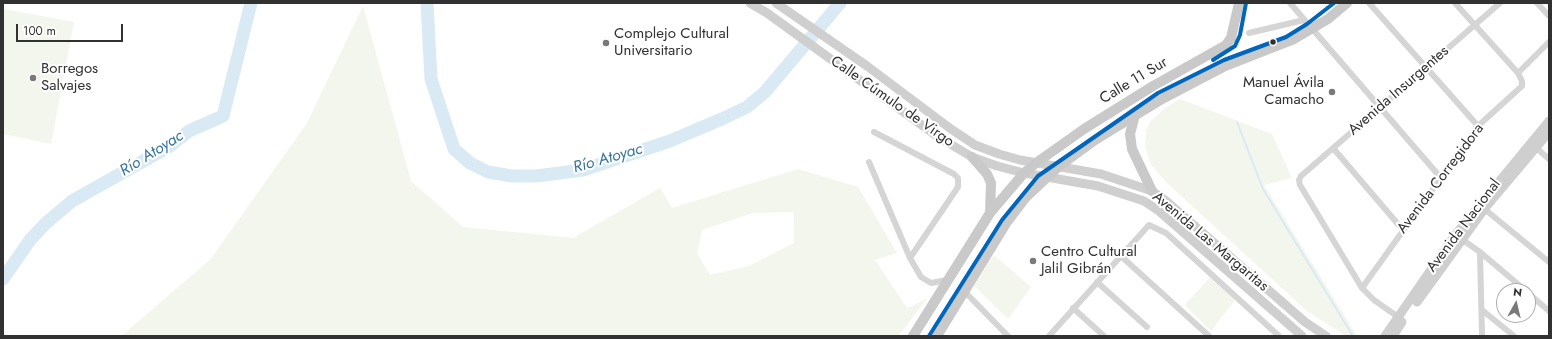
<!DOCTYPE html>
<html>
<head>
<meta charset="utf-8">
<style>
	body { margin:0 }
	#map { position:relative; width:1552px; height:339px; overflow:hidden; background:#fff; font-family:Jost,sans-serif }
	canvas { display:block }
	.frame { position:absolute; inset:0; border:4px solid #313131; pointer-events:none }
	.north { position:absolute; left:1496px; top:283px; width:40px; height:40px; box-sizing:border-box; background:#fff; border:1px solid #adadad; border-radius:50%; rotate:8deg; font-size:11px; font-weight:700; line-height:16px; text-align:center; color:#313131 }
	.north::after { content:''; display:block; margin:auto; width:14px; height:18px; background:#797979; clip-path:polygon(50% 0,100% 100%,50% 72%,0 100%) }
	.scale { position:absolute; left:16px; top:24px; width:107px; height:18px; box-sizing:border-box; border:2px solid #313131; border-top:0; padding-left:5px; font-size:12px; line-height:14px; white-space:nowrap; color:#313131; -webkit-text-stroke:3px #fff; paint-order:stroke }
</style>
</head>
<body>
<div id="map">
<canvas width="1552" height="339"></canvas>
<div class="frame"></div>
<div class="north">N</div>
<div class="scale">100 m</div>
</div>
<script>
const ctx = document.querySelector('canvas').getContext('2d');
ctx.lineJoin = 'round';
function fillPath(path, color) { ctx.fillStyle = color; ctx.fill(path, 'evenodd'); }
const shape = rows => new Path2D(rows.map(r => 'M' + r).join(''));
function strokePath(path, color, width, dash) { ctx.strokeStyle = color; ctx.lineWidth = width; ctx.lineCap = dash ? 'butt' : 'round'; ctx.setLineDash(dash || []); ctx.stroke(path); }
function write(font, color, halo, rows, align = 'center') {
  ctx.font = font + ' Jost,sans-serif'; ctx.lineWidth = 4; ctx.setLineDash([]); ctx.textBaseline = 'middle'; ctx.strokeStyle = halo; ctx.fillStyle = color; for (const [text, x, y, turn = 0] of rows) {
    ctx.save(); ctx.translate(x, y); ctx.rotate((+turn || 0) * Math.PI / 180); ctx.textAlign = isNaN(turn) ? turn : align; if (halo) ctx.strokeText(text, 0, 0); ctx.fillText(text, 0, 0); ctx.restore();
  }
}
const green = shape([
	[363,6,411,181,463,227,573,238,660,188,672,208,798,169,858,187,897,253,875,260,907,308,928,298,898,336,121,336,210,260,307,123],
	[794,212,794,243,749,266,710,275,697,253,702,230,753,213],
	[4,9,74,22,51,144,3,134],
	[1180,99,1272,134,1292,178,1264,185,1357,336,1346,336,1307,311,1168,184,1151,165,1145,146,1146,131,1150,122,1165,108],
	[994,255,1031,287,1008,319,974,286],
	[1210,277,1235,300,1211,331,1185,305]
]);
const stream = shape([
	[1237,122,1263,189,1353,336]
]);
const river = shape([
	[427,3,431,79,454,149,470,163,488,172,512,176,536,176,583,170,670,141,724,118,747,107,765,92,840,3],
	[3,279,30,240,46,223,72,201,170,146,189,131,223,116,251,3]
]);
const minor = shape([
	[1290,3,1441,178],
	[1369,3,1478,126],
	[1537,3,1549,16],
	[1249,33,1304,20],
	[1518,73,1549,42],
	[874,132,954,174,958,178,958,187,910,258],
	[1533,145,1549,159],
	[1333,148,1403,230],
	[869,162,910,258,921,277,931,283,947,280],
	[1482,207,1549,262],
	[1460,238,1480,252,1526,291],
	[1480,252,1482,336],
	[1122,257,1209,336],
	[1097,282,1147,327],
	[1362,288,1478,126,1522,86,1522,81,1518,73,1455,3],
	[965,292,1008,336],
	[1528,293,1549,311],
	[1073,308,1104,336],
	[1482,310,1514,336],
	[1401,319,1374,300,1362,288,1300,185,1299,180,1301,176,1500,3],
	[1049,336,1149,225,1166,233,1279,336]
]);
const secondary = shape([
	[750,3,767,13,937,136,972,157,997,166,1024,173,1098,186,1144,201,1159,211,1302,336],
	[776,3,867,66,951,129,975,145,999,154,1020,160,1101,174,1152,191,1166,201,1305,322,1326,336],
	[1417,302,1485,208,1549,132],
	[1385,336,1455,235,1549,121],
	[1393,336,1402,322]
]);
const primary = shape([
	[1135,115,1130,134,1132,149,1152,191],
	[972,157,987,174,991,183,990,213],
	[913,336,990,213,1024,173,1036,163,1084,129,1153,86,1226,45,1231,38,1239,3],
	[937,336,1007,222,1026,197,1058,167,1095,140,1162,99,1225,66,1294,39,1328,19,1347,3]
]);
const bus1 = shape([
	[1213,60,1235,46,1240,35,1246,3],
	[929,336,1002,220,1038,176,1158,93,1224,60,1286,37,1307,24,1334,3]
]);
const markers = [
	[1273,42,3.5,"#313131"],
	[606,43,4,"#797979"],
	[33,78,4,"#797979"],
	[1332,92,4,"#797979"],
	[1033,261,4,"#797979"]
];
const poiNames = [
	["Complejo Cultural",614,34],
	["Universitario",614,51],
	["Borregos",41,69],
	["Salvajes",41,86],
	["Manuel Ávila",1324,83,"right"],
	["Camacho",1324,100,"right"],
	["Centro Cultural",1041,252],
	["Jalil Gibrán",1041,269]
];
const streetNames = [
	["Calle 11 Sur",1134,81,-31],
	["Avenida Insurgentes",1399,91,-41],
	["Calle Cúmulo de Virgo",892,102,35],
	["Avenida Corregidora",1441,179,-53],
	["Avenida Nacional",1464,226,-53],
	["Avenida Las Margaritas",1210,242,40]
];
const waterNames = [
	["Río Atoyac",152,154,-32],
	["Río Atoyac",608,159,-16]
];
fillPath(green, '#f2f6ed');
strokePath(stream, '#d9eaf4', 2);
strokePath(river, '#d9eaf4', 13);
strokePath(minor, '#d5d5d5', 6);
strokePath(secondary, '#cfcfcf', 9);
strokePath(primary, '#c9c9c9', 10);
strokePath(bus1, '#0065bd', 4);
for (const [x, y, r, color] of markers) { const dot = new Path2D(); dot.arc(x, y, r, 0, 2 * Math.PI); ctx.fillStyle = color; ctx.fill(dot); strokePath(dot, '#fff', 1.5); }
write('15px', '#313131', '#fff', poiNames, 'left');
write('15px', '#313131', '#fff', streetNames);
write('italic 16px', '#36749c', '#fff', waterNames);
</script>
</body>
</html>
